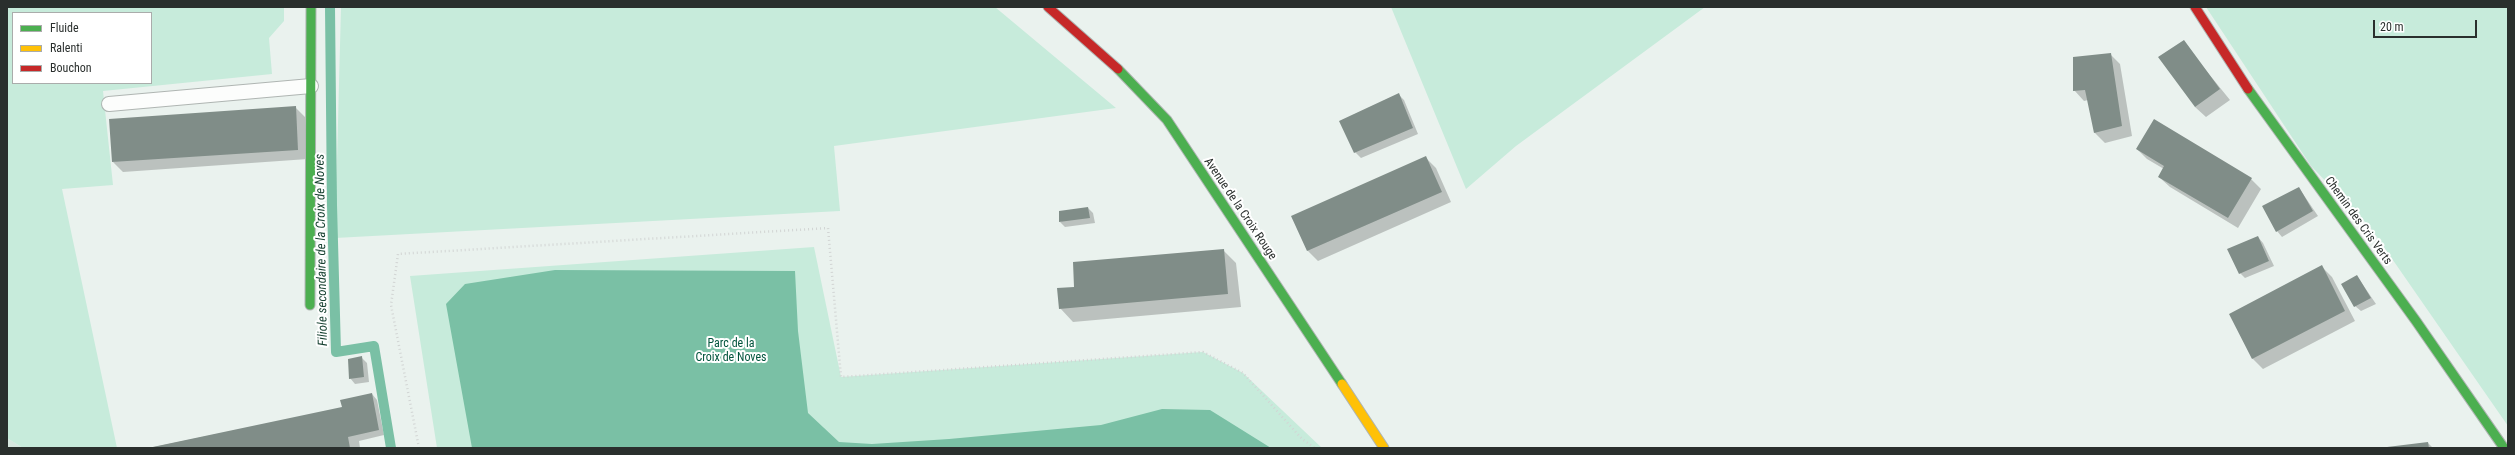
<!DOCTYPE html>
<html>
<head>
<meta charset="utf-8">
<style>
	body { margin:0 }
	#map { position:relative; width:2515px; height:455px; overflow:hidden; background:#eaf2ee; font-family:"Roboto Condensed",sans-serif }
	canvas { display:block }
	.frame { position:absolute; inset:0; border:8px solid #2a2f2d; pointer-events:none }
	.legend { position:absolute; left:12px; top:12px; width:140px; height:72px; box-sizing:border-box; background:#fff; border:1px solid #aaacab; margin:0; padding:5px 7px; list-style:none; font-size:12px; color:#2a2f2d }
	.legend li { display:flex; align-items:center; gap:8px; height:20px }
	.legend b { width:20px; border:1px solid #aaacab }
	.scale { position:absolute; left:2373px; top:20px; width:104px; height:18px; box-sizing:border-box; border:2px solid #2a2f2d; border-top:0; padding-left:5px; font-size:12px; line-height:14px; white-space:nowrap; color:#2a2f2d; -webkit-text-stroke:3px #fff; paint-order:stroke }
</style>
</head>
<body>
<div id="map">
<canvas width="2515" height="455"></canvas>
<div class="frame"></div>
<ul class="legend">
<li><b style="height:5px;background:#4caf50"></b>Fluide</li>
<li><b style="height:5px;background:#ffc107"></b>Ralenti</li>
<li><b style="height:5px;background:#c62828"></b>Bouchon</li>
</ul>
<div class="scale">20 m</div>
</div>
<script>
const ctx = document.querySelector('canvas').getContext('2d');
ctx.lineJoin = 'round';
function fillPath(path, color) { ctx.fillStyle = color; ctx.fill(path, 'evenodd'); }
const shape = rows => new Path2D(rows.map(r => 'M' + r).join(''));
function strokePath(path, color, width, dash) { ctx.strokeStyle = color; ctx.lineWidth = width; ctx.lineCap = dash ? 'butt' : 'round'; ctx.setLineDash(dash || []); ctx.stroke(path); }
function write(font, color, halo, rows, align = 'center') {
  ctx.font = font + ' "Roboto Condensed",sans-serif'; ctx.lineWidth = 4; ctx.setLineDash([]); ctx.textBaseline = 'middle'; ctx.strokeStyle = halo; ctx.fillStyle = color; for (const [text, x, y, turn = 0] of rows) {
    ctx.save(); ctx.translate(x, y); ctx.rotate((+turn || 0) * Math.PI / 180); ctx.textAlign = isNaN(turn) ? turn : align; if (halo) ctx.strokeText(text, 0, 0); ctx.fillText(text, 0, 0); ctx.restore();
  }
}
const built = shape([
	[7,438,23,448,7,448]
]);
const green = shape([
	[7,7,284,7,284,21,269,38,272,74,103,91,113,185,62,189,117,448,23,448,7,438],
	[13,13,151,13,151,83,13,83],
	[341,7,995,7,1116,108,834,146,840,211,335,238],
	[1391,7,1705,7,1516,146,1466,189],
	[2206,7,2508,7,2508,426,2370,227,2311,166],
	[814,247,841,377,1203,352,1243,373,1322,448,437,448,410,276]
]);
const water = shape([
	[555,270,795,271,798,331,808,413,839,442,872,444,949,439,1101,425,1162,409,1210,410,1271,448,472,448,446,304,465,284]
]);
const shadow = shape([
	[2183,42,2230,100,2206,117,2195,107],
	[2110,54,2120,64,2132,136,2105,143,2095,133,2088,100,2084,101,2074,90],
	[1399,95,1404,100,1418,134,1361,158,1355,152],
	[295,107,305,117,308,159,123,172,113,162],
	[2137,149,2251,179,2261,189,2238,228,2170,187,2159,177,2164,169,2147,159],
	[1426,158,1436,168,1451,202,1318,261,1308,251,1292,217],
	[2299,188,2318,216,2282,237,2277,231],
	[1088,208,1093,213,1095,223,1065,227,1060,222],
	[2258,237,2263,243,2274,266,2245,278,2240,273],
	[1223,250,1236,263,1241,307,1073,322,1060,308],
	[2322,267,2332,277,2355,321,2263,369,2253,359,2231,314],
	[2357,276,2376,304,2361,311,2355,306],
	[362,358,367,363,369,382,355,384,350,378],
	[372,394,377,400,384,435,359,441,360,448,149,448,343,408],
	[2428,443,2433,448,2388,448]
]);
const stream = shape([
	[330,7,332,205,336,352,374,346,391,448]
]);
const building = shape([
	[2184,40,2220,89,2195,107,2158,57],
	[2111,53,2122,126,2094,133,2085,90,2073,91,2073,57],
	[1399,93,1413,128,1354,153,1339,121],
	[296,106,298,150,112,162,109,119],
	[2154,119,2252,178,2228,218,2158,177,2164,166,2136,149],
	[1426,156,1442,192,1307,251,1291,216],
	[2299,187,2313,211,2276,232,2262,206],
	[1088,207,1090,218,1059,222,1059,211],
	[2258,236,2269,261,2239,274,2227,249],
	[1224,249,1228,294,1059,309,1057,288,1074,287,1073,262],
	[2322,265,2345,311,2252,359,2229,314],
	[2357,275,2371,298,2354,307,2341,284],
	[362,356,364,377,349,379,348,359],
	[372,393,379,430,348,437,350,448,148,448,342,407,340,400],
	[2428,442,2429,448,2387,448,2387,447]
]);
const path = shape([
	[419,448,391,305,398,254,828,228,841,377,1203,352,1243,373,1302,439,1315,448]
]);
const lane = shape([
	[109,104,311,86]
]);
const fast = shape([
	[1118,69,1167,120,1342,384],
	[2248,89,2416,321,2504,448],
	[310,305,311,7]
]);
const slow = shape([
	[1342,384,1384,448]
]);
const jam = shape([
	[1048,7,1118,69],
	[2195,7,2248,89]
]);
const streetNames = [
	["Avenue de la Croix Rouge",1240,209,56],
	["Chemin des Cris Verts",2358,221,54]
];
const parkNames = [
	["Parc de la",731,344],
	["Croix de Noves",731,358]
];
const waterNames = [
	["Filiole secondaire de la Croix de Noves",322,250,-91]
];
fillPath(built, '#d7e7e0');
fillPath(green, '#c7ebdb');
fillPath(water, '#7ac0a5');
fillPath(shadow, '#0003');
strokePath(stream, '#7ac0a5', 10);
fillPath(building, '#808d88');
strokePath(lane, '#afb5b2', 16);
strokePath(fast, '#afb5b2', 11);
strokePath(slow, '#afb5b2', 11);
strokePath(jam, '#afb5b2', 11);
strokePath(path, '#d2d5d4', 2.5, [1, 3]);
strokePath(lane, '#fcfdfc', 14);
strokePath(fast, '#4caf50', 9);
strokePath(slow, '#ffc107', 9);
strokePath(jam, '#c62828', 9);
write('12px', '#2a2f2d', '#fff', streetNames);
write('12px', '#01543c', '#fff', parkNames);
write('italic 13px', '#184232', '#fff', waterNames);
</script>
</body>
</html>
